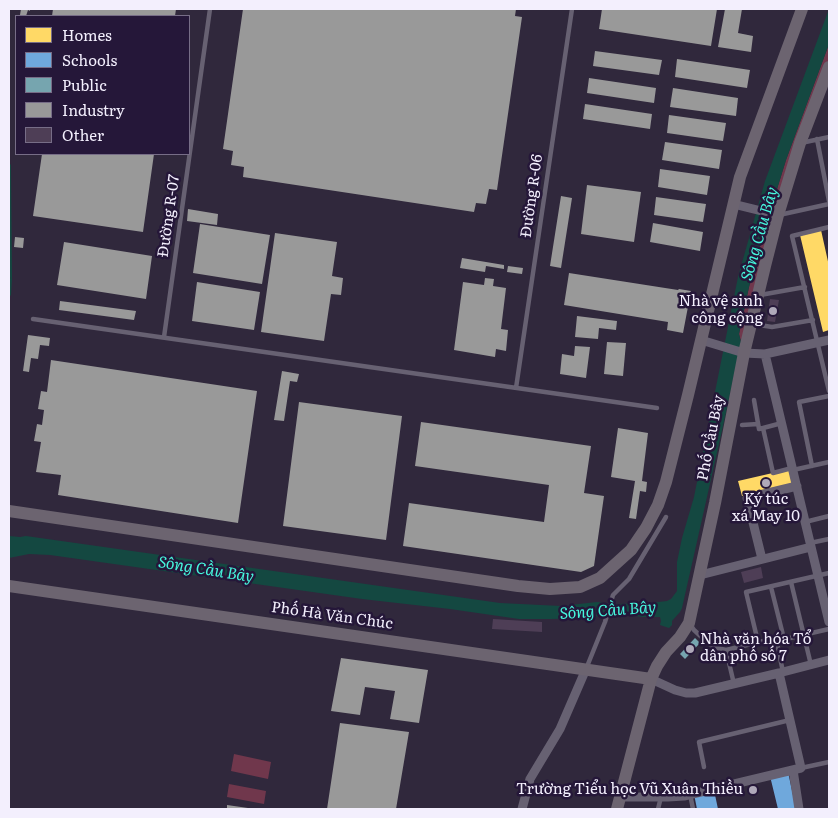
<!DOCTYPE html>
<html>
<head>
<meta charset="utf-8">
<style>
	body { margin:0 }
	#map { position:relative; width:838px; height:818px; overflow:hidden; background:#30283c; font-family:Literata,serif }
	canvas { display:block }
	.frame { position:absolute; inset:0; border:10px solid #f3effd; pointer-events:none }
	.legend { position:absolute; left:15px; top:15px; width:175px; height:140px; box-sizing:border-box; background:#251739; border:1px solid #776d87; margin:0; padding:6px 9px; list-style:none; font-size:15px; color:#f3effd }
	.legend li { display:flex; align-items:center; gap:10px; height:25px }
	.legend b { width:25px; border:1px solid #776d87 }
</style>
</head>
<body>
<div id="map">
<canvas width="838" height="818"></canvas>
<div class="frame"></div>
<ul class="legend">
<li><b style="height:14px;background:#ffd966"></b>Homes</li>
<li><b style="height:14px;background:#6fa8dc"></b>Schools</li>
<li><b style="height:14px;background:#76a5af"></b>Public</li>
<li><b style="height:14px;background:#999"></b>Industry</li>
<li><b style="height:14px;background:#4e3e56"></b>Other</li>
</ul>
</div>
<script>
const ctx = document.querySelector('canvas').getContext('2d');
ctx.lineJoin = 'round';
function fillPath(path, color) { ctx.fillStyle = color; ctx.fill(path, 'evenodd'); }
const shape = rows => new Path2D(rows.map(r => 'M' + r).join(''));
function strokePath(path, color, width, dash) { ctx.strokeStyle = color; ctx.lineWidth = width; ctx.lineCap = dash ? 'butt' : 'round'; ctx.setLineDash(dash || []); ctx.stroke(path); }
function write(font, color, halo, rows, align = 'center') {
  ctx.font = font + ' Literata,serif'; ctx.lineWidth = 5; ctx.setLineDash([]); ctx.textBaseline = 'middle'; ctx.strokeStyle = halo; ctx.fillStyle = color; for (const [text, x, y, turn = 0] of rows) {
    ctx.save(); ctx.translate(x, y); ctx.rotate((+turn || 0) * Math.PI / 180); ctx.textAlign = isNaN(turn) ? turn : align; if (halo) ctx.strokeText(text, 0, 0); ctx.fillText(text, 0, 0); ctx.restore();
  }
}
const green = shape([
	[829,44,829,60,800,133,741,342,739,334,749,287,765,228,786,160],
	[234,754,271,762,268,779,231,771],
	[229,784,266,791,264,804,227,797]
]);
const water = shape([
	[829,9,829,44,786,160,765,228,749,287,739,334,741,342,725,417,682,608,680,612,672,621,672,625,669,628,660,625,661,621,660,617,642,617,621,614,581,618,552,619,519,619,450,609,362,599,50,555,29,554,9,558,9,536,20,537,26,536,500,603,561,606,597,602,616,604,650,603,667,601,671,599,677,591,677,562,682,538,694,497,738,277,765,181],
	[9,163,11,165,12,279,11,295,9,297,9,279,11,278,9,277]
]);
const homes = shape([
	[821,230,829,266,829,330,823,332,800,235],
	[790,469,794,484,742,496,738,481]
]);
const schools = shape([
	[788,772,796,809,778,809,770,776],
	[714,790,718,809,697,809,694,794]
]);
const public = shape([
	[695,638,700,643,685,659,680,654]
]);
const industry = shape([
	[21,9,30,9,30,11,28,10,26,16,20,15],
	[53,9,176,9,175,16,52,16],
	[243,9,516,9,515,16,522,17,497,190,489,189,486,204,476,203,474,212,243,177,244,167,231,165,233,151,223,149],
	[602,9,717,9,711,46,599,29],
	[725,9,742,9,738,33,753,36,751,52,718,47],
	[595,51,662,60,659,75,593,66],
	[677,59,750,70,747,88,675,77],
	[589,78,656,88,654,103,587,93],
	[673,88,738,98,736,116,670,107],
	[585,104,652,114,650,129,583,119],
	[669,115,726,123,723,141,667,133],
	[665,142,722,150,719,169,662,160],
	[42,154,154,154,143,232,33,216],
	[660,169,710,176,707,195,658,187],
	[587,185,641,192,634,242,581,234],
	[561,196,572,198,561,268,550,266],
	[656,197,706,204,703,222,654,215],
	[188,209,218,214,217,225,187,221],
	[653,223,703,232,700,251,650,242],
	[200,224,270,235,262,284,193,273],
	[275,233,337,242,332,276,343,278,341,295,331,294,324,341,261,332],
	[15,237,24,238,23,248,14,247],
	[64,242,152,256,146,299,57,285],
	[462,258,504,265,504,269,486,266,485,272,460,268],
	[508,266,523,268,522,274,507,272],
	[569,273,678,290,679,289,691,291,683,333,667,330,668,322,564,305],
	[485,278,494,279,493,286,506,288,501,329,508,330,506,351,496,349,495,357,454,350,463,282,484,285],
	[197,282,260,292,254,330,192,321],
	[60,301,136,311,134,320,59,310],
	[577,316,617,321,616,330,599,328,598,339,575,337],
	[28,335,50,338,49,346,40,345,38,359,31,358,29,372,23,371],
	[607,342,626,343,623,376,604,374],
	[575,346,590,347,586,378,560,374,562,354,574,356],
	[51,360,257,391,238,523,58,495,61,475,36,472,41,442,34,441,37,424,42,425,44,410,38,409,41,391,47,392],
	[282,371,299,374,297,382,290,381,284,421,274,420],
	[299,402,402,416,386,540,283,526],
	[421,422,591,446,584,493,604,496,594,566,581,572,403,546,409,503,544,522,549,485,415,466],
	[618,428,648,433,642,481,647,482,646,492,640,491,636,519,629,518,635,481,611,477],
	[341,658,428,670,419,723,390,719,395,691,365,687,360,715,331,711],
	[340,723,409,732,396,809,327,809],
	[227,805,248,808,248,809,227,809]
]);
const building = shape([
	[770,299,779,300,775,322,767,321],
	[761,567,763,578,744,583,741,572],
	[493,619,542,622,542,632,492,629]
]);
const lane = shape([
	[817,139,829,201],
	[801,143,829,137],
	[779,215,829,204],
	[829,227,792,236,829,391],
	[760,295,805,287],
	[33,319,657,408],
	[753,324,772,327,813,320],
	[164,337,210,9],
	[516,388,572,9],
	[754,400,759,429,763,428,773,473,792,468],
	[742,425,758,424],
	[763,428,782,423],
	[812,466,799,402,829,396],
	[793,470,829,462],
	[805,522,829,516],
	[810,543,829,539],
	[791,582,811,665],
	[771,587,784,639],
	[690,624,694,630,709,644,717,648,726,650,776,638,783,672],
	[777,641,829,629],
	[758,642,746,592,829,573],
	[726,650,734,684],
	[586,669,605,622,613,595,629,579,666,517],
	[704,767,699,742,790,720],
	[801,768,829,762],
	[690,794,693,809],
	[658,809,661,797]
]);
const street = shape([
	[733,204,778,215],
	[701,340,744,353,765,354],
	[829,340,765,354,829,622],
	[762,559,747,498,797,486],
	[700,575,811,547],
	[651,679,675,690,686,693,695,693,779,673],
	[793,770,799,809],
	[620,797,668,797,684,796,801,768,779,673,829,660],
	[522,809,530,779,560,729,586,669]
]);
const secondary = shape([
	[9,511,518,586,550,589,580,587,600,578,631,550,646,528,658,505,666,482,688,395,740,177,802,9],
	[9,586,651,679],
	[617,809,651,679,657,666,666,652,680,637,689,623,715,503,744,353,765,266,778,215,800,143,829,67]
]);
const markers = [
	[773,311,5,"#afa9b9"],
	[766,483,5,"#afa9b9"],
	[690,649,5,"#afa9b9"],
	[753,790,5,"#afa9b9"]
];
const streetNames = [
	["Đường R-06",532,196,-82],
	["Đường R-07",169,216,-82],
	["Phố Cầu Bây",711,438,-79],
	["Phố Hà Văn Chúc",332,616,8]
];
const poiNames = [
	["Nhà vệ sinh",763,302],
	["công cộng",763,319],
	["Ký túc",766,500,"center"],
	["xá May 10",766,517,"center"],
	["Nhà văn hóa Tổ",700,640,"left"],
	["dân phố số 7",700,657,"left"],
	["Trường Tiểu học Vũ Xuân Thiều",743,790]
];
const waterNames = [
	["Sông Cầu Bây",760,234,-74],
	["Sông Cầu Bây",206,570,9],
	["Sông Cầu Bây",608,611,-4]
];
fillPath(green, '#70374c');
fillPath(water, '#144841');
fillPath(homes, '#ffd966');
fillPath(schools, '#6fa8dc');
fillPath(public, '#76a5af');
fillPath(industry, '#999');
fillPath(building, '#4e3e56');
strokePath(lane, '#676172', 4.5);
strokePath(street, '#676172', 9);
strokePath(secondary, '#6c6470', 12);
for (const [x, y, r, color] of markers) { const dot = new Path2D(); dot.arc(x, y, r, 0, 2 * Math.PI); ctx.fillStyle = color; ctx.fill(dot); strokePath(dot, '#251739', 2); }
write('15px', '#f3effd', '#251739', streetNames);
write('15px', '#f3effd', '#251739', poiNames, 'right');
write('italic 16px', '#46f6dc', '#251739', waterNames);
</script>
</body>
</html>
